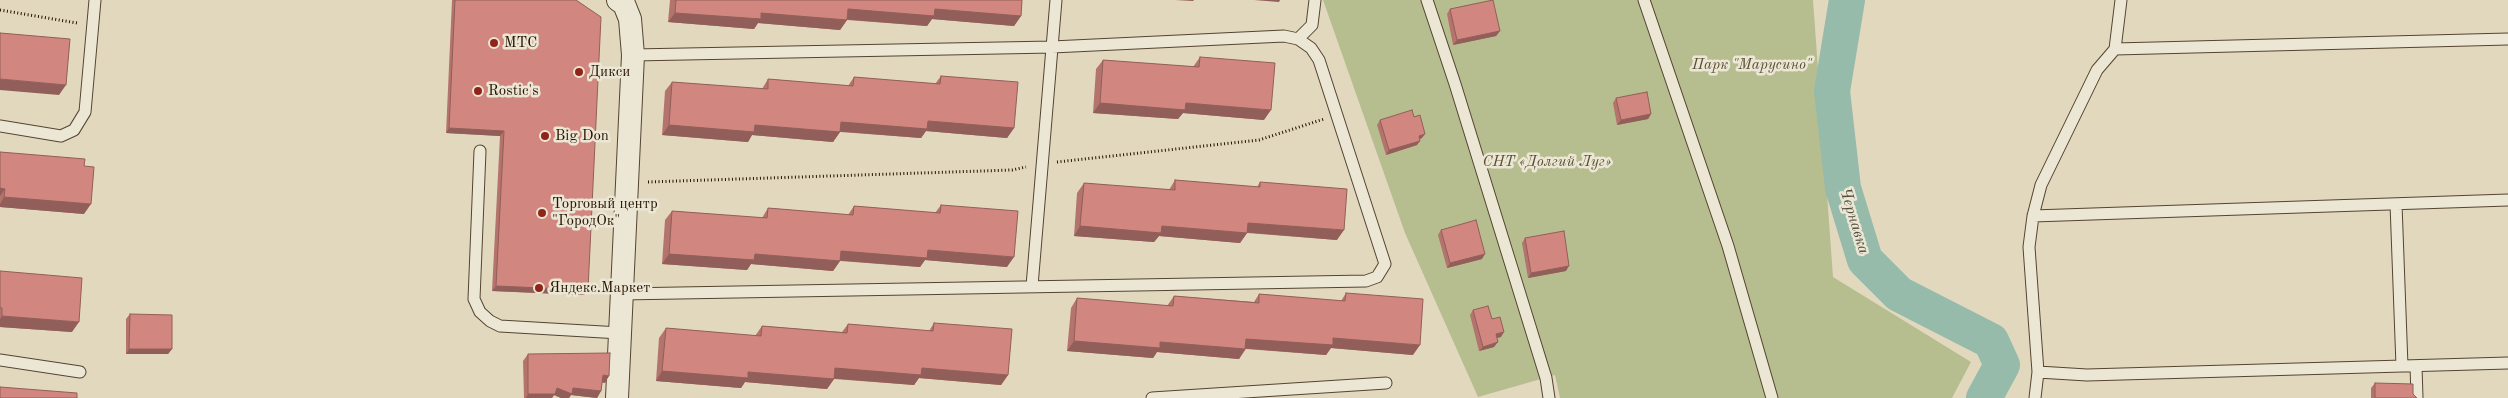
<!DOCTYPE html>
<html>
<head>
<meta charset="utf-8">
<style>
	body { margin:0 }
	canvas { display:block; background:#e2d8be }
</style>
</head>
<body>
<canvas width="2508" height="398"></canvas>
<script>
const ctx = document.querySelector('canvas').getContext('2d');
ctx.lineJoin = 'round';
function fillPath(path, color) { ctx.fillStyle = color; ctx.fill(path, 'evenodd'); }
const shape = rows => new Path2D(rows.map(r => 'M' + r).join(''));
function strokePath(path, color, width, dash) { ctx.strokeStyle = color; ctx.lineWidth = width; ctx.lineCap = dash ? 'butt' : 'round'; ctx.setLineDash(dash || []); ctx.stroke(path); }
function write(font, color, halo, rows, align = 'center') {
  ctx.font = font + ' "Old Standard TT",serif'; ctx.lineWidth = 5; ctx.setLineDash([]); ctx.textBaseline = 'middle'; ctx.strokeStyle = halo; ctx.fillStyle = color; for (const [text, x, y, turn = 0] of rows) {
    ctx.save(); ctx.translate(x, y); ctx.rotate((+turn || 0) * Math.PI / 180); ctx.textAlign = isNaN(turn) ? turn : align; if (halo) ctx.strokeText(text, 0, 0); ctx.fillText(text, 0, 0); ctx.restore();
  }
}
const green = shape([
	[1323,0,1813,0,1833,277,1971,362,1952,398,1560,398,1555,375,1478,397,1405,233]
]);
const river = shape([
	[1847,0,1832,91,1843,188,1865,260,1899,294,1991,341,2002,365,1984,398]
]);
const path = shape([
	[0,10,77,23],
	[1057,162,1259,140,1324,119],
	[648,182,1012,170,1026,167]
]);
const service = shape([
	[1427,0,1455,84,1546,378,1549,398],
	[1644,0,1728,246,1772,398],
	[1298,39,1312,25,1315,0],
	[2115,49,2508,39],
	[0,126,61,136,74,130,85,112,95,0],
	[480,151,474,299,480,312,490,321,500,326,620,333],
	[2396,204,2402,366],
	[2033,216,2508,200],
	[1032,286,1056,0],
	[622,294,1366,281,1377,277,1385,264,1319,60,1311,48,1298,39,1284,36,1052,47,633,55],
	[0,360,80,372],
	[2416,366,2417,398],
	[2038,372,2087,375,2508,363],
	[1152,398,1386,383],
	[2035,398,2038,372,2029,247,2033,216,2041,185,2097,70,2115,49,2121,0]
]);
const minor = shape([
	[617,398,633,55,630,19,624,4,618,0]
]);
const wall = shape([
	[452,0,576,0,588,290,584,295,492,291,500,136,446,133],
	[670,0,1022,0,1021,16,1014,26,932,19,927,26,847,20,840,30,758,23,754,29,668,22],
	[1450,9,1500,31,1496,36,1453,45,1447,14],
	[1200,57,1264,120,1183,113,1178,119,1093,113,1096,69,1103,60,1193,67],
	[941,76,1014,128,1007,138,926,131,921,138,840,132,833,142,752,135,748,142,662,135,665,91,672,82,762,89,768,79,848,86,854,77,935,84],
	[1616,98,1651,114,1648,119,1617,125,1613,103],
	[1414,117,1422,138,1420,139,1417,145,1386,155,1377,125,1380,120],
	[0,152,84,166,84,214,0,207],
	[1175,180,1257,187,1260,182,1337,240,1247,233,1240,243,1159,236,1154,242,1074,236,1077,193,1084,183,1169,190],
	[941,205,1007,267,925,260,920,267,840,261,833,271,751,264,747,270,662,264,665,220,672,211,762,218,768,208,848,215,854,206,935,213],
	[1441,230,1482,259,1447,268,1438,235],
	[1525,238,1566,271,1528,278,1522,243],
	[0,271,72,332,0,327],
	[1346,293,1413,355,1331,348,1326,355,1246,349,1239,359,1157,352,1153,358,1067,351,1071,308,1077,298,1167,306,1174,296,1254,302,1259,294,1341,301],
	[1473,310,1492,319,1501,337,1497,338,1494,347,1479,351,1470,315],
	[130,314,172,349,168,354,126,354,126,319],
	[934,323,1008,375,1001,385,919,378,914,385,834,379,827,389,745,382,741,388,656,381,659,338,666,328,755,336,762,326,842,332,848,324,929,331],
	[528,354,605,383,602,382,601,391,597,398,571,395,569,398,561,398,554,395,552,398,524,398,523,361],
	[2375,383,2413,394,2417,398,2371,398,2371,388]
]);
const shadedWall = shape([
	[1175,0,1194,0,1193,1],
	[1254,0,1280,0,1279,2],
	[848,9,935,9,1021,16,1014,26,932,19,927,26,841,19],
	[675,13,761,13,847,20,840,30,758,23,754,29,668,22],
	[1500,31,1496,36,1453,45,1457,40],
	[0,79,66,85,59,95,0,90],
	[1100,103,1186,103,1271,110,1264,120,1183,113,1178,119,1093,113],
	[1651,114,1648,119,1617,125,1621,120],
	[928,121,1014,128,1007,138,926,131,921,138,834,131,841,122],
	[669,125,755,125,840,132,833,142,752,135,748,142,662,135],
	[449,128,504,131,500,136,446,133],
	[1425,134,1422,138,1415,140,1419,136],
	[1420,141,1417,145,1386,155,1389,150],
	[0,188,5,189,0,196],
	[4,197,91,204,84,214,0,207,0,204],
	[1248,223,1344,230,1337,240,1241,232],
	[1080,226,1162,226,1247,233,1240,243,1159,236,1154,242,1074,236],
	[928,250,1014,257,1007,267,925,260,920,267,834,260,841,251],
	[669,254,755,254,840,261,833,271,751,264,747,270,662,264],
	[1485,254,1482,259,1447,268,1450,263],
	[1569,266,1566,271,1528,278,1531,273],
	[496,286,588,290,584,295,492,291],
	[2,316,79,322,72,332,0,327,0,319],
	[1504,332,1501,337,1492,339,1496,334],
	[1333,338,1420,345,1413,355,1331,348,1326,355,1239,348,1246,339],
	[1074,341,1160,342,1245,349,1239,359,1157,352,1153,358,1067,351],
	[1498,342,1494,347,1479,351,1483,347],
	[129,349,172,349,168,354,126,354],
	[835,368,922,368,1008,375,1001,385,919,378,914,385,828,378],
	[662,371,748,372,834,379,827,389,745,382,741,388,656,381],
	[603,375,609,376,605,383,598,382],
	[557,388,573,388,601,391,597,398,571,395,569,398,561,398,554,395,552,398,526,398,528,394]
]);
const building = shape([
	[455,0,576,0,601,17,588,290,496,286,504,131,449,128,455,0],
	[676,0,1022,0,1021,16,935,9,934,16,848,9,847,20,761,13,761,19,675,13,676,0],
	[1493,0,1500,31,1457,40,1450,9,1493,0],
	[0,33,70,39,66,85,0,79,0,33],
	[1200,57,1275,63,1271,110,1186,103,1185,110,1100,103,1103,60,1199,67,1200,57],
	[941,76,1018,82,1014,128,928,121,927,129,841,122,840,132,755,125,754,132,669,125,672,82,768,89,768,79,853,86,854,77,940,84,941,76],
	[1647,92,1651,114,1621,120,1616,98,1647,92],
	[1412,110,1414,117,1420,115,1425,134,1419,136,1420,141,1389,150,1380,120,1412,110],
	[0,152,85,159,84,166,94,167,91,204,4,197,5,189,0,188,0,152],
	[1175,180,1260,187,1260,182,1347,189,1344,230,1248,223,1247,233,1162,226,1161,233,1080,226,1084,183,1175,190,1175,180],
	[941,205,1018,211,1014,257,928,250,927,258,841,251,840,261,755,254,754,260,669,254,672,211,767,218,768,208,853,215,854,206,940,213,941,205],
	[1476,220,1485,254,1450,263,1441,230,1476,220],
	[1564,231,1569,266,1531,273,1525,238,1564,231],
	[0,271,82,278,79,322,2,316,2,308,0,308,0,271],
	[1346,293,1423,299,1420,345,1333,338,1333,345,1246,339,1245,349,1160,342,1160,348,1074,341,1077,298,1173,306,1174,296,1259,303,1259,294,1345,301,1346,293],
	[1488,306,1492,319,1500,317,1504,332,1496,334,1498,342,1483,347,1473,310,1488,306],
	[130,314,172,315,172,349,129,349,130,314],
	[934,323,1012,329,1008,375,922,368,921,375,835,368,834,379,748,372,748,378,662,371,666,328,761,336,762,326,847,333,848,324,933,331,934,323],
	[610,353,609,376,603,375,601,391,573,388,572,394,557,388,555,394,528,394,528,354,610,353],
	[2375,383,2413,384,2413,394,2417,398,2375,398,2375,383],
	[0,387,77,393,77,398,0,398,0,387]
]);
const markers = [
	[494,43,5,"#8f2418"],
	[579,72,5,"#8f2418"],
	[478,91,5,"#8f2418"],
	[545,136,5,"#8f2418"],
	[542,213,5,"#8f2418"],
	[539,288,5,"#8f2418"]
];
const poiNames = [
	["МТС",504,43],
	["Дикси",589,72],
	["Rostic's",488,91],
	["Big Don",555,136],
	["Торговый центр",552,204],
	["\"ГородОк\"",552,221],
	["Яндекс.Маркет",549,288]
];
const parkNames = [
	["Парк \"Марусино\"",1752,65],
	["СНТ «Долгий Луг»",1547,162]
];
const waterNames = [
	["Чернавка",1854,221,73]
];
fillPath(green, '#b6be8f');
strokePath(river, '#96bbab', 36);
strokePath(service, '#544430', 13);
strokePath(minor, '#544430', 24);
strokePath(path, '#251300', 3, [1, 2.5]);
strokePath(service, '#ece6d5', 11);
strokePath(minor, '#ece6d5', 22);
fillPath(wall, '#b4746d');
fillPath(shadedWall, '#925e59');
fillPath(building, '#d1877f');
strokePath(building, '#925e59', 1);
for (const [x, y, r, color] of markers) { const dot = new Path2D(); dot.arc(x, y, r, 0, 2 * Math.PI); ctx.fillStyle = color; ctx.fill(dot); strokePath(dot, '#ece6d5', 2); }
write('15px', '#251300', '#ece6d5', poiNames, 'left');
write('italic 15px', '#584f32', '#ece6d5', parkNames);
write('italic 16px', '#4d4e3c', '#ece6d5', waterNames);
</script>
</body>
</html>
